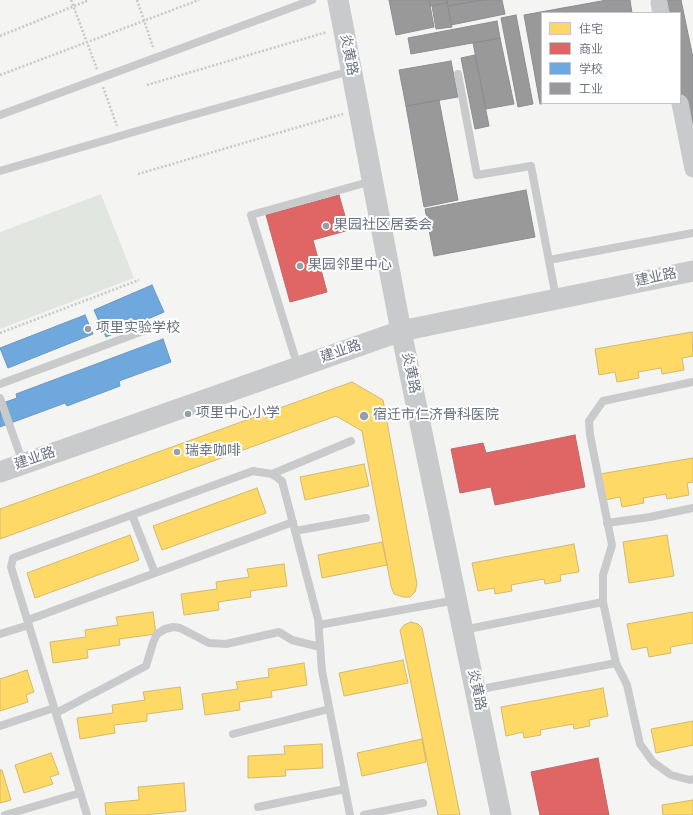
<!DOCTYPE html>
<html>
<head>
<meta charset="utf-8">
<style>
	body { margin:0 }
	#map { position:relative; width:693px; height:815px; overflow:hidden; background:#f4f4f3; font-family:"Titillium Web","Noto Sans SC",sans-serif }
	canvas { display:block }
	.legend { position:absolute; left:541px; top:12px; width:140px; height:92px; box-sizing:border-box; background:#fff; border:1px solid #c2c6cc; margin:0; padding:5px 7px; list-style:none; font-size:12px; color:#677080 }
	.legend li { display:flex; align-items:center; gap:8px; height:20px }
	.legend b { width:20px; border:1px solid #c2c6cc }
</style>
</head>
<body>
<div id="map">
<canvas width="693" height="815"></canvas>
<ul class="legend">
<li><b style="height:11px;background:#ffd966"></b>住宅</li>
<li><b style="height:11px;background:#e06666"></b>商业</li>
<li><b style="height:11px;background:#6fa8dc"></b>学校</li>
<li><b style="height:11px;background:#999"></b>工业</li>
</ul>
</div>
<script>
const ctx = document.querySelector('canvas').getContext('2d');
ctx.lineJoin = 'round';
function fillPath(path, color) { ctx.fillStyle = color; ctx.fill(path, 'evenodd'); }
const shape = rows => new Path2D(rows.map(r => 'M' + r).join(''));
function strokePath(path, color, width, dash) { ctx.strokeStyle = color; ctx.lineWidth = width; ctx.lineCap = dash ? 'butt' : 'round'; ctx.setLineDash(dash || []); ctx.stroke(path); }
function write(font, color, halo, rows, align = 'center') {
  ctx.font = font + ' "Titillium Web","Noto Sans SC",sans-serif'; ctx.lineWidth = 4; ctx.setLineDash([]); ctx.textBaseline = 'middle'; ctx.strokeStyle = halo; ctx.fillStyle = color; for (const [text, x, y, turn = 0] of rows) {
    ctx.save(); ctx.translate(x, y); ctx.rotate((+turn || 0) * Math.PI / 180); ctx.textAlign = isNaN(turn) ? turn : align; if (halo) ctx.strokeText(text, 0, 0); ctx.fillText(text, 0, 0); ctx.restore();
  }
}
const green = shape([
	[101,194,134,278,0,329,0,232]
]);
const homes = shape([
	[692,332,693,356,682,358,684,370,662,374,661,368,638,372,639,378,617,382,615,372,599,375,595,349,692,332],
	[352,382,383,400,417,584,415,592,410,597,403,597,394,594,391,586,362,431,336,416,0,539,0,509,352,382],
	[693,458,693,482,687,483,689,495,667,499,666,494,643,498,644,503,622,507,620,497,605,500,600,474,693,458],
	[364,464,369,486,305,500,300,477,364,464],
	[257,488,266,513,162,550,153,526,257,488],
	[130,535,139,560,35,598,27,573,130,535],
	[667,535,674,576,629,583,623,542,667,535],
	[382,542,387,565,322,578,318,555,382,542],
	[574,544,579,572,560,575,561,581,545,584,544,579,511,585,512,591,495,594,494,588,478,591,472,563,574,544],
	[284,564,287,586,250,591,251,597,218,602,219,610,184,615,181,594,217,589,216,582,249,577,247,569,284,564],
	[153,612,156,634,119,639,120,645,87,650,88,658,53,663,50,642,86,637,85,630,118,625,116,617,153,612],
	[693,612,693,643,670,647,671,653,649,657,647,647,632,650,627,624,693,612],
	[411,622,418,624,422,628,460,815,438,815,400,630,404,625,411,622],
	[403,660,408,683,344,696,339,673,403,660],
	[304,663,307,685,271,691,272,697,239,702,240,710,205,715,202,694,238,689,236,682,269,677,268,669,304,663],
	[27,670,34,692,26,695,28,702,0,711,0,679,27,670],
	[180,687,183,709,147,714,147,721,114,725,115,733,80,739,77,718,113,713,112,705,145,700,143,692,180,687],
	[603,688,608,716,589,720,590,726,574,729,573,724,540,730,541,735,524,738,523,732,506,736,501,707,603,688],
	[693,721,693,745,656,753,651,729,693,721],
	[422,739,426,762,362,776,357,753,422,739],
	[322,744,323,768,285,770,286,776,248,778,248,756,285,754,284,746,322,744],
	[51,753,59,774,50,777,53,784,24,793,15,765,51,753],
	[0,770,2,770,11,800,0,803,0,770],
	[184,783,186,811,143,815,106,815,105,803,139,800,138,787,184,783],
	[693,800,693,815,663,815,662,805,693,800]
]);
const shops = shape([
	[339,195,349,230,313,240,327,292,290,302,266,215,339,195],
	[575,435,585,487,495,505,491,487,460,493,451,449,483,443,486,453,575,435],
	[598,758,609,815,540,815,531,772,598,758]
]);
const schools = shape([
	[152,285,164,312,106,337,94,310,152,285],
	[85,315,93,334,8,368,0,348,85,315],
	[163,339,171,362,119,381,120,386,67,406,65,403,0,427,0,404,17,398,16,394,163,339]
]);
const industry = shape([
	[389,0,429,0,434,27,396,35,389,0],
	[429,0,447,0,447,3,430,6,429,0],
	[447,0,482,0,448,6,447,0],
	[482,0,502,0,505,14,451,25,448,6,482,0],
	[607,0,630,0,632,13,542,13,542,103,545,103,540,104,524,15,607,0],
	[661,0,681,0,693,58,693,162,680,97,680,13,663,13,661,0],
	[447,3,452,27,436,29,432,6,447,3],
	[516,15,533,104,518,107,501,18,516,15],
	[497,21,500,38,411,54,408,38,497,21],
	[500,38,514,104,486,109,473,43,500,38],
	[475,55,489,126,475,129,461,58,475,55],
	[451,61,458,97,406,106,399,70,451,61],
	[439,100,458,200,424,207,406,106,439,100],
	[526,190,535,237,434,256,425,209,526,190]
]);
const path = shape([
	[71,0,97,69],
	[137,0,153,47],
	[0,36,89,0],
	[0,75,199,0],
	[147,85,327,32],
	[103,87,117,126],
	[138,174,343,114],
	[0,333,139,280]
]);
const service = shape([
	[458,74,477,175,531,166,556,298],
	[0,115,312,0],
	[0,171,175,120,350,71],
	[549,260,693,233],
	[298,367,251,215,372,181],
	[693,382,603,401,589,421,590,435,612,545,603,575,603,602,616,663,627,685,640,744,653,762,671,775,690,780,693,779],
	[0,384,154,327],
	[0,398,23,463],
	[272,474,351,441],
	[132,515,155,573],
	[607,523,650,517,693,508],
	[295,531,366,518],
	[28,620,293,522],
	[319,625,456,600],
	[463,630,603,602],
	[0,634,29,625],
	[476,690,616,663],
	[56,713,146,666,153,643,157,634,165,629,173,627,180,628,209,643,226,644,279,632,292,640,320,647],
	[0,726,54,708],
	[233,734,329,709],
	[258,807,345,789],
	[5,815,80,793],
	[87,815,11,567,13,558,253,471,272,474,282,481,318,619,322,671,350,815],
	[364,815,423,803]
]);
const minor = shape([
	[659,3,661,13],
	[680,103,693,169]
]);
const tertiary = shape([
	[338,0,401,331,501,815],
	[0,472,401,331,693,271]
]);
const markers = [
	[326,226,4,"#989ea8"],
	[300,266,4,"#989ea8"],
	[88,329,4,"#989ea8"],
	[188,414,4,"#989ea8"],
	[364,416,5,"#989ea8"],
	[177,452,4,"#989ea8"]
];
const streetNames = [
	["炎黄路",348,55,79],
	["建业路",656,278,-12],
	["建业路",341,352,-19],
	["炎黄路",410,373,78],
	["建业路",35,459,-19],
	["炎黄路",476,690,78]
];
const poiNames = [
	["果园社区居委会",334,226],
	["果园邻里中心",308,266],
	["项里实验学校",96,329],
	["项里中心小学",196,414],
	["宿迁市仁济骨科医院",373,416],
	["瑞幸咖啡",185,452]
];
fillPath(green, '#e2e6e1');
fillPath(homes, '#ffd966');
strokePath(homes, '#d1ba6e', 1);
fillPath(shops, '#e06666');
strokePath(shops, '#bc696e', 1);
fillPath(schools, '#6fa8dc');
strokePath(schools, '#6d97c0', 1);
fillPath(industry, '#999');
strokePath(industry, '#8a8d92', 1);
strokePath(path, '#c7c8c8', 2.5, [2, 2]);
strokePath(service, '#c9cacb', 8);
strokePath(minor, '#c9cacb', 17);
strokePath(tertiary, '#c9cacb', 21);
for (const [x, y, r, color] of markers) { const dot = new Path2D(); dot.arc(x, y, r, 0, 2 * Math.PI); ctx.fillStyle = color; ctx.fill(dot); strokePath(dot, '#fff', 1.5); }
write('14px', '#677080', '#fff', streetNames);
write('14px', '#677080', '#fff', poiNames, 'left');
</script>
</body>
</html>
